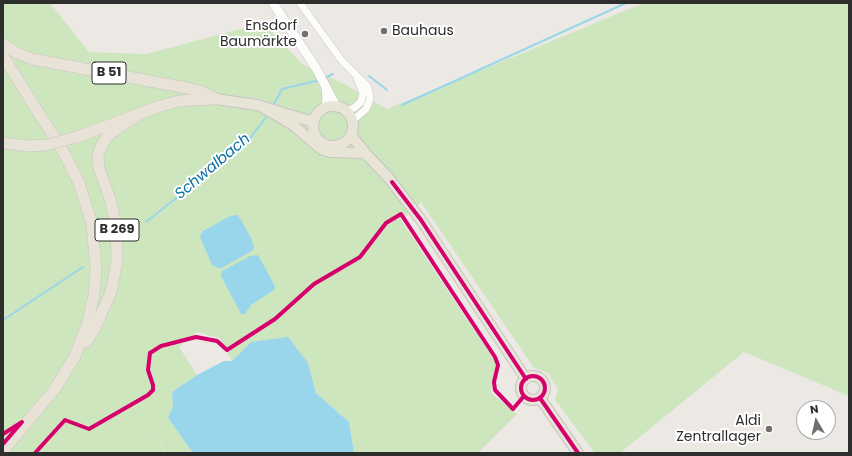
<!DOCTYPE html>
<html>
<head>
<meta charset="utf-8">
<style>
	body { margin:0 }
	#map { position:relative; width:852px; height:456px; overflow:hidden; background:#ece8e4; font-family:Poppins,sans-serif }
	canvas { display:block }
	.frame { position:absolute; inset:0; border:4px solid #2e2e2e; pointer-events:none }
	.north { position:absolute; left:796px; top:400px; width:40px; height:40px; box-sizing:border-box; background:#fff; border:1px solid #ababab; border-radius:50%; rotate:351deg; font-size:11px; font-weight:700; line-height:16px; text-align:center; color:#2e2e2e }
	.north::after { content:''; display:block; margin:auto; width:14px; height:18px; background:#706f6e; clip-path:polygon(50% 0,100% 100%,50% 72%,0 100%) }
</style>
</head>
<body>
<div id="map">
<canvas width="852" height="456"></canvas>
<div class="frame"></div>
<div class="north">N</div>
</div>
<script>
const ctx = document.querySelector('canvas').getContext('2d');
ctx.lineJoin = 'round';
function fillPath(path, color) { ctx.fillStyle = color; ctx.fill(path, 'evenodd'); }
const shape = rows => new Path2D(rows.map(r => 'M' + r).join(''));
function strokePath(path, color, width, dash) { ctx.strokeStyle = color; ctx.lineWidth = width; ctx.lineCap = dash ? 'butt' : 'round'; ctx.setLineDash(dash || []); ctx.stroke(path); }
function write(font, color, halo, rows, align = 'center') {
  ctx.font = font + ' Poppins,sans-serif'; ctx.lineWidth = 4; ctx.setLineDash([]); ctx.textBaseline = 'middle'; ctx.strokeStyle = halo; ctx.fillStyle = color; for (const [text, x, y, turn = 0] of rows) {
    ctx.save(); ctx.translate(x, y); ctx.rotate((+turn || 0) * Math.PI / 180); ctx.textAlign = isNaN(turn) ? turn : align; if (halo) ctx.strokeText(text, 0, 0); ctx.fillText(text, 0, 0); ctx.restore();
  }
}
const green = shape([
	[3,3,50,3,89,52,146,54,264,23,302,64,346,85,387,109,644,3,849,3,849,396,744,352,620,453,595,453,555,400,558,389,548,373,534,368,421,202,401,220,496,363,491,393,517,414,478,453,354,453,349,422,316,393,308,363,251,342,232,361,219,338,197,332,179,347,197,375,172,392,173,406,168,418,193,453,166,453,157,436,165,453,3,453]
]);
const water = shape([
	[237,215,240,218,251,238,254,247,252,251,220,269,212,265,200,237,203,231,230,216],
	[258,255,275,286,274,290,251,305,245,314,241,314,221,276,222,271,250,256],
	[288,337,308,363,316,393,349,422,354,453,193,453,168,418,173,406,172,392,197,375,224,361,232,361,251,342]
]);
const stream = shape([
	[369,76,387,90],
	[324,78,333,74],
	[402,105,626,3],
	[273,106,282,89,320,80],
	[146,222,247,142,268,115],
	[3,320,83,267]
]);
const minor = shape([
	[300,3,342,61,368,87,370,97,369,102,366,109,353,120],
	[346,111,354,108,361,102,363,93,357,78]
]);
const secondary = shape([
	[273,3,316,68,336,106],
	[326,88,327,97,326,107]
]);
const primary = shape([
	[216,99,257,105,313,122],
	'313 126a20 20 0 1 1 40 0a20 20 0 1 1-40 0Z',
	[264,108,293,125,321,149,330,152,362,153],
	[351,135,367,155,388,177,421,220,526,379],
	'521 388a12 12 0 1 1 24 0a12 12 0 1 1-24 0Z',
	[540,398,578,453]
]);
const trunk = shape([
	[3,44,17,53,32,59,187,88,203,92,216,99],
	[3,56,64,153,79,183,92,224,96,269,94,295,88,322,75,356,54,390,3,451],
	[77,137,160,106,179,101,212,99],
	[3,143,28,146],
	[86,342,95,328,111,292,117,260,116,227,111,202,99,168,98,156,101,146,107,137,116,129,138,115]
]);
const trunkBridge = shape([
	[28,146,46,145,77,137]
]);
const cycleway = shape([
	[392,182,421,220,526,379],
	'521 388a12 12 0 1 1 24 0a12 12 0 1 1-24 0Z',
	[540,398,578,453],
	[3,434,22,422,3,444],
	[35,453,65,420,89,429,148,395,153,390,153,385,148,370,150,353,161,346,196,337,217,341,227,350,275,319,314,284,360,257,386,223,401,214,495,357,498,365,494,382,495,390,513,409,524,396]
]);
const markers = [
	[384,31,4,"#706f6e"],
	[305,34,4,"#706f6e"],
	[769,429,4,"#706f6e"]
];
const shields = [
	[109,73,34],
	[117,230,44]
];
const shieldNames = [
	["B 51",109,73],
	["B 269",117,230]
];
const poiNames = [
	["Ensdorf",297,26],
	["Baumärkte",297,42],
	["Bauhaus",392,31,"left"],
	["Aldi",761,421],
	["Zentrallager",761,437]
];
const waterNames = [
	["Schwalbach",213,167,-40]
];
fillPath(green, '#cee6be');
fillPath(water, '#99d6ec');
strokePath(stream, '#99d6ec', 2);
strokePath(minor, '#c5c4c5', 8);
strokePath(secondary, '#c5c4c5', 10);
strokePath(primary, '#c6c5c4', 12);
strokePath(trunk, '#c6c5c4', 12);
strokePath(minor, '#fcfcfb', 7);
strokePath(secondary, '#fcfcfb', 9);
strokePath(primary, '#e8e4d6', 10);
strokePath(trunk, '#e9e2d6', 11);
strokePath(trunkBridge, '#c6c5c4', 12, []);
strokePath(trunkBridge, '#e9e2d6', 11);
strokePath(cycleway, '#d6006c', 4);
for (const [x, y, r, color] of markers) { const dot = new Path2D(); dot.arc(x, y, r, 0, 2 * Math.PI); ctx.fillStyle = color; ctx.fill(dot); strokePath(dot, '#fff', 1.5); }
for (const [x, y, w] of shields) { const box = new Path2D(); box.roundRect(x - w / 2, y - 11, w, 22, 3); ctx.fillStyle = '#fff'; ctx.fill(box); strokePath(box, '#2e2e2e', 1); }
write('bold 13px', '#2e2e2e', null, shieldNames);
write('14px', '#2e2e2e', '#fff', poiNames, 'right');
write('italic 15px', '#0d6fa3', '#fff', waterNames);
</script>
</body>
</html>
